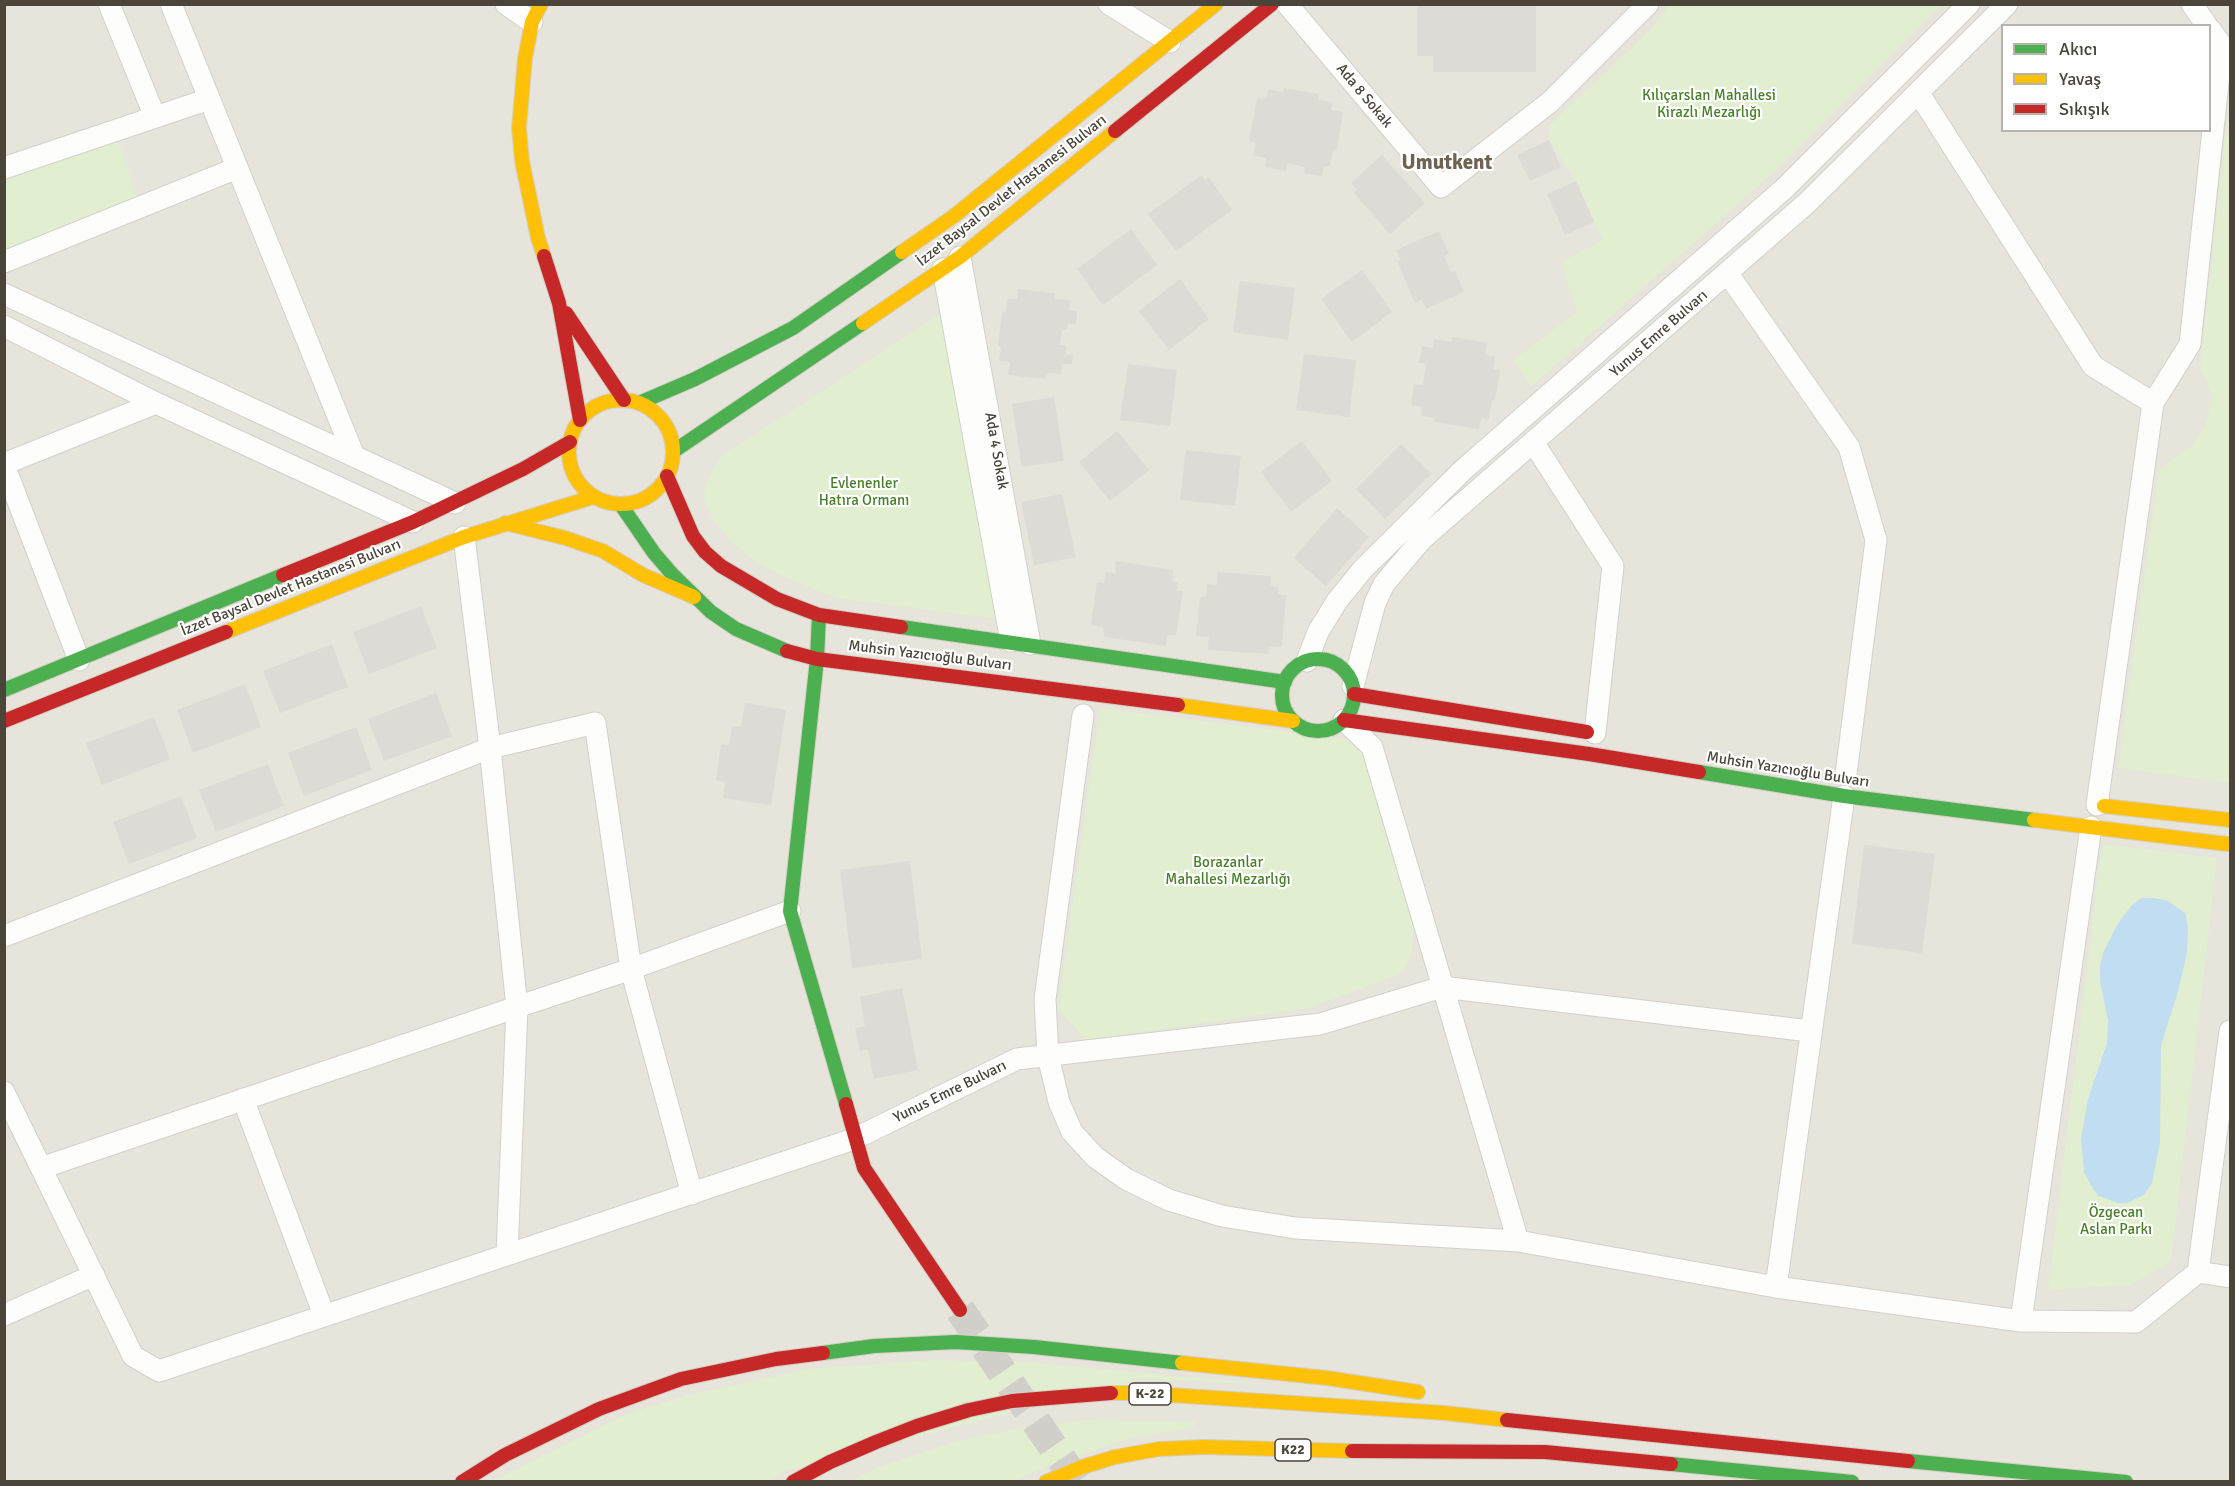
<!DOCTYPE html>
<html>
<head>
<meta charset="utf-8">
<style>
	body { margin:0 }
	#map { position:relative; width:2235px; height:1486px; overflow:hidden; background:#f4f2ee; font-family:Signika,sans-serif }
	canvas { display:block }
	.frame { position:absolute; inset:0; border:6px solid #4b4439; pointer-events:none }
	.legend { position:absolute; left:2001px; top:24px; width:210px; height:108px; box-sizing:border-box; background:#fff; border:2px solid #b7b4b0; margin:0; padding:8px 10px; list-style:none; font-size:18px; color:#4b4439 }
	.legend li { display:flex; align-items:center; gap:12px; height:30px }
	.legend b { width:30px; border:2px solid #b7b4b0 }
</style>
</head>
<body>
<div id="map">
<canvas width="2235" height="1486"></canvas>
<div class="frame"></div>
<ul class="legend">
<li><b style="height:8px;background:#4caf50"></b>Akıcı</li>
<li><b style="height:8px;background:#ffc107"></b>Yavaş</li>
<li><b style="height:8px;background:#c62828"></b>Sıkışık</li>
</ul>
</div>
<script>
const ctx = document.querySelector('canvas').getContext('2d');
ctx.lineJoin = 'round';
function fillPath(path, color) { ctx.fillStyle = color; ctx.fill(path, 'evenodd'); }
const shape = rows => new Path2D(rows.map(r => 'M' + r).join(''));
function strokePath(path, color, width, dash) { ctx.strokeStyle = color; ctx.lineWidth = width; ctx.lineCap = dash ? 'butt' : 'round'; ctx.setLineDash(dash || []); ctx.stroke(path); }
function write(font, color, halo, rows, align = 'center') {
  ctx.font = font + ' Signika,sans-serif'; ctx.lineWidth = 4.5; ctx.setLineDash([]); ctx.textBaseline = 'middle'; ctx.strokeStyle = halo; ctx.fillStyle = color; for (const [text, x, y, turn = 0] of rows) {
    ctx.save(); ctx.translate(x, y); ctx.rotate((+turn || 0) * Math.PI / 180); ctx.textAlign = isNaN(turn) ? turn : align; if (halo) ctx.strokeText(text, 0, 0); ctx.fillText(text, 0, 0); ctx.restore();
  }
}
const residential = shape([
	[5,5,2230,5,2230,1481,5,1482],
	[2002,26,2210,26,2210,130,2002,130]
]);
const green = shape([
	[1670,5,1941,5,1773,173,1531,387,1514,360,1577,312,1561,262,1603,240,1576,181,1549,140,1549,126,1650,30],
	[2230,118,2230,783,2118,768,2159,469,2192,446,2204,428,2209,412,2211,395,2207,382,2200,370,2226,127],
	[118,140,138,200,5,253,4,180],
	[942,313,999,619,836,598,789,579,758,563,732,543,714,521,704,499,705,487,709,476,722,456],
	[1100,708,1358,741,1414,924,1412,954,1406,966,1396,976,1308,1008,1086,1040,1058,1009],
	[2102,844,2217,858,2171,1261,2131,1285,2048,1290],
	[933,1360,1026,1362,1276,1385,1141,1379,785,1471,769,1481,490,1482,624,1415,688,1395,808,1369],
	[1085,1420,1196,1422,1192,1428,1127,1439,1036,1471,1015,1481,850,1482,879,1467,961,1440,1020,1428]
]);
const water = shape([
	[2142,898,2154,898,2168,901,2185,913,2188,928,2187,953,2177,995,2161,1045,2160,1143,2152,1183,2144,1195,2127,1203,2118,1203,2099,1196,2093,1189,2084,1172,2081,1139,2088,1099,2107,1043,2108,1020,2100,981,2100,965,2104,951,2117,925,2132,905]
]);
const building = shape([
	[1417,4,1536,4,1536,72,1433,72,1433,56,1417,56],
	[1284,88,1319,94,1318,100,1332,102,1331,110,1343,112,1337,149,1333,150,1330,166,1324,166,1322,176,1304,173,1305,167,1287,163,1286,171,1265,167,1266,158,1253,155,1256,143,1249,141,1257,98,1266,99,1268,89,1283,92],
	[1549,140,1561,167,1530,181,1517,155],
	[1382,155,1425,203,1390,234,1354,193,1357,190,1351,183],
	[1202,175,1205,180,1209,177,1232,210,1176,251,1148,214],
	[1576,181,1594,222,1565,235,1547,194],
	[1131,229,1157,265,1103,305,1077,269],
	[1439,231,1449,254,1444,256,1451,272,1455,271,1464,292,1426,309,1422,300,1415,303,1397,261,1401,260,1396,250],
	[1362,270,1392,312,1352,342,1321,299],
	[1180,279,1209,319,1169,350,1139,311],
	[1240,281,1295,288,1288,340,1233,332],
	[1018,289,1055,293,1054,299,1070,300,1069,310,1077,311,1076,324,1068,324,1067,330,1062,330,1060,345,1066,345,1066,354,1073,355,1072,364,1062,364,1061,374,1048,373,1044,379,1008,375,1010,362,999,361,1001,348,998,345,1002,313,1006,311,1008,298,1017,299],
	[1452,337,1487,343,1485,355,1495,357,1493,369,1500,370,1495,401,1492,400,1489,419,1481,418,1479,429,1434,422,1435,418,1421,416,1422,407,1411,405,1414,384,1423,385,1426,364,1419,363,1422,346,1433,348,1434,339,1452,342],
	[1304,354,1356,360,1349,417,1296,410],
	[1128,364,1177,370,1170,426,1120,420],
	[1054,397,1064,461,1022,467,1012,404],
	[1117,431,1149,470,1110,501,1079,462],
	[1302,441,1332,481,1291,512,1261,472],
	[1401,444,1431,474,1385,519,1356,489],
	[1186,450,1241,456,1235,506,1180,500],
	[1062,494,1076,557,1034,565,1021,502],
	[1337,508,1369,537,1326,586,1294,558],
	[1116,561,1173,570,1172,581,1178,582,1177,590,1183,591,1176,636,1167,635,1166,646,1104,637,1103,627,1091,625,1097,582,1104,583,1106,572,1115,573],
	[1218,572,1271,576,1271,586,1279,587,1278,594,1286,595,1282,647,1269,646,1268,654,1208,650,1209,637,1196,636,1200,597,1206,597,1207,584,1217,585],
	[421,606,437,648,369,674,353,632],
	[332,644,348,687,280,713,263,671],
	[245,684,261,727,193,753,177,710],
	[436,693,452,736,384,761,368,719],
	[745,703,786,710,771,805,723,798,725,782,716,780,721,744,729,745,732,726,741,727],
	[154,717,170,759,102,785,86,743],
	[356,727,372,770,304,796,288,753],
	[268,764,284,806,216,832,199,790],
	[181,796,197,838,129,864,113,822],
	[1864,845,1935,854,1922,953,1852,944],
	[910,861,922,959,852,968,840,870],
	[902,988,918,1070,874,1079,868,1049,860,1051,855,1028,865,1026,860,997]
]);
const secondaryTunnel = shape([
	[960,1310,1077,1482]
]);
const street = shape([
	[109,4,155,117],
	[171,4,354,456],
	[506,4,532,22],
	[1109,4,1170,42],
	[1287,4,1441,187,1550,102,1648,4],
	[2192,4,2207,26],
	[2210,29,2230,57],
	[1918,92,2093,366,2153,403,2190,344,2222,46],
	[4,168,209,99],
	[960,257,1030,644],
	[4,262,237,168],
	[943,269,1011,641],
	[1728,274,1849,447,1876,540,1846,774],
	[4,294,455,503],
	[4,326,156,403],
	[1533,442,1613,566,1595,733],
	[4,464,156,403,413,522],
	[4,465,79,660],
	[1307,661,1318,632,1337,601,1363,569,1463,470,1786,187,1969,4],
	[1353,686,1375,603,1384,584,1422,539,1808,202,2007,4],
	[1083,715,1045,999,1048,1056,1059,1102,1072,1132,1095,1157,1126,1179,1169,1200,1222,1216,1295,1228,1518,1241],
	[1344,720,1372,747,1518,1241,1776,1287,2021,1321,2136,1322,2198,1272],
	[2097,805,2153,403],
	[4,936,490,748,464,537],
	[2230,1031,2198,1272,2230,1277],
	[4,1092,133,1356,159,1371,854,1139,1017,1059,1320,1024,1442,987,1810,1031],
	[243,1099,324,1315],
	[41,1168,517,1007,490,748,595,723,631,969,692,1194],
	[507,1254,517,1007,631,969,790,911],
	[1776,1287,1844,796],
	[4,1315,94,1275],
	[2021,1321,2091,827]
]);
const fast = shape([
	[639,403,695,379,793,328,902,252],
	[674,451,863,323],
	[621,505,654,553,672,574,711,612,736,629,787,651],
	[819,615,817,659,790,911,846,1104],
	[901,627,1285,682],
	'1282 695a36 36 0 1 1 72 0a36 36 0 1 1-72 0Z',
	[4,690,283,575],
	[1699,772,1844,796,2034,820],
	[823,1353,874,1346,956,1342,1034,1347,1182,1363],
	[1908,1461,2126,1482],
	[1671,1464,1852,1482]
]);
const slow = shape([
	[541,4,532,22,525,58,519,128,522,161,538,238,544,256],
	[902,252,954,216,1216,4],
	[863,323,960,257,1115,131],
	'569 452a52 52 0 1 1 104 0a52 52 0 1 1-104 0Z',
	[505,523,565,538,603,551,643,575,694,597],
	[226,632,464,537,593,497],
	[1178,705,1293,721],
	[2104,806,2230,820],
	[2034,820,2227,844],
	[1182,1363,1327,1378,1418,1392],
	[1111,1393,1140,1393,1445,1413,1507,1420],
	[1046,1482,1082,1467,1115,1457,1159,1449,1204,1447,1352,1451]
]);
const jam = shape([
	[1115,131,1272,4],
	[544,256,559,303,580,420],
	[566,313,624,400],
	[667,476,693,536,705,552,721,566,777,599,819,615,901,627],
	[283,575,413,522,523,469,570,442],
	[787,651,817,659,1178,705],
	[1354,694,1587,732],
	[1344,720,1589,754,1699,772],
	[4,721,226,632],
	[846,1104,864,1168,960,1310],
	[1507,1420,1908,1461],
	[1352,1451,1545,1452,1671,1464],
	[462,1482,505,1455,599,1409,681,1379,776,1359,823,1353],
	[793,1482,830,1462,876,1442,917,1426,969,1410,1012,1401,1111,1393]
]);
const shields = [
	[1150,1394,42],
	[1293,1450,36]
];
const shieldNames = [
	["K-22",1150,1394],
	["K22",1293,1450]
];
const streetNames = [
	["Ada 8 Sokak",1364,96,50],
	["İzzet Baysal Devlet Hastanesi Bulvarı",1012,191,-38],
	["Yunus Emre Bulvarı",1659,334,-41],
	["Ada 4 Sokak",996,451,80],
	["İzzet Baysal Devlet Hastanesi Bulvarı",291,588,-22],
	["Muhsin Yazıcıoğlu Bulvarı",930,656,7],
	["Muhsin Yazıcıoğlu Bulvarı",1788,770,9],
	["Yunus Emre Bulvarı",950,1092,-26]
];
const parkNames = [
	["Kılıçarslan Mahallesi",1709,96],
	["Kirazlı Mezarlığı",1709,113],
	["Evlenenler",864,484],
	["Hatıra Ormanı",864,501],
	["Borazanlar",1228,863],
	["Mahallesi Mezarlığı",1228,880],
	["Özgecan",2116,1213],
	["Aslan Parkı",2116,1230]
];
const districtNames = [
	["Umutkent",1447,163]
];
fillPath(residential, '#e7e4dc');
fillPath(green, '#e1eecf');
fillPath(water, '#c0ddf1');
fillPath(building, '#dedbd6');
strokePath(secondaryTunnel, '#d2cfca', 30, [30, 15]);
strokePath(street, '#d2d0cb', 23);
strokePath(fast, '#d3cfc5', 16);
strokePath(slow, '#d3cfc5', 16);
strokePath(jam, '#d3cfc5', 16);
strokePath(street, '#fdfdfc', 21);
strokePath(fast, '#4caf50', 14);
strokePath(slow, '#ffc107', 14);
strokePath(jam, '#c62828', 14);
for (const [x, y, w] of shields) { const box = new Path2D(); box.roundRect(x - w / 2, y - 11, w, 22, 4.5); ctx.fillStyle = '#fff'; ctx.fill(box); strokePath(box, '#4b4439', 1.5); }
write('bold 14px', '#4b4439', null, shieldNames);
write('15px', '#4b4439', '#fff', streetNames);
write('15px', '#4a7f2a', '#fff', parkNames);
write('bold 21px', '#6e6250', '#fff', districtNames);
</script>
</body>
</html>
